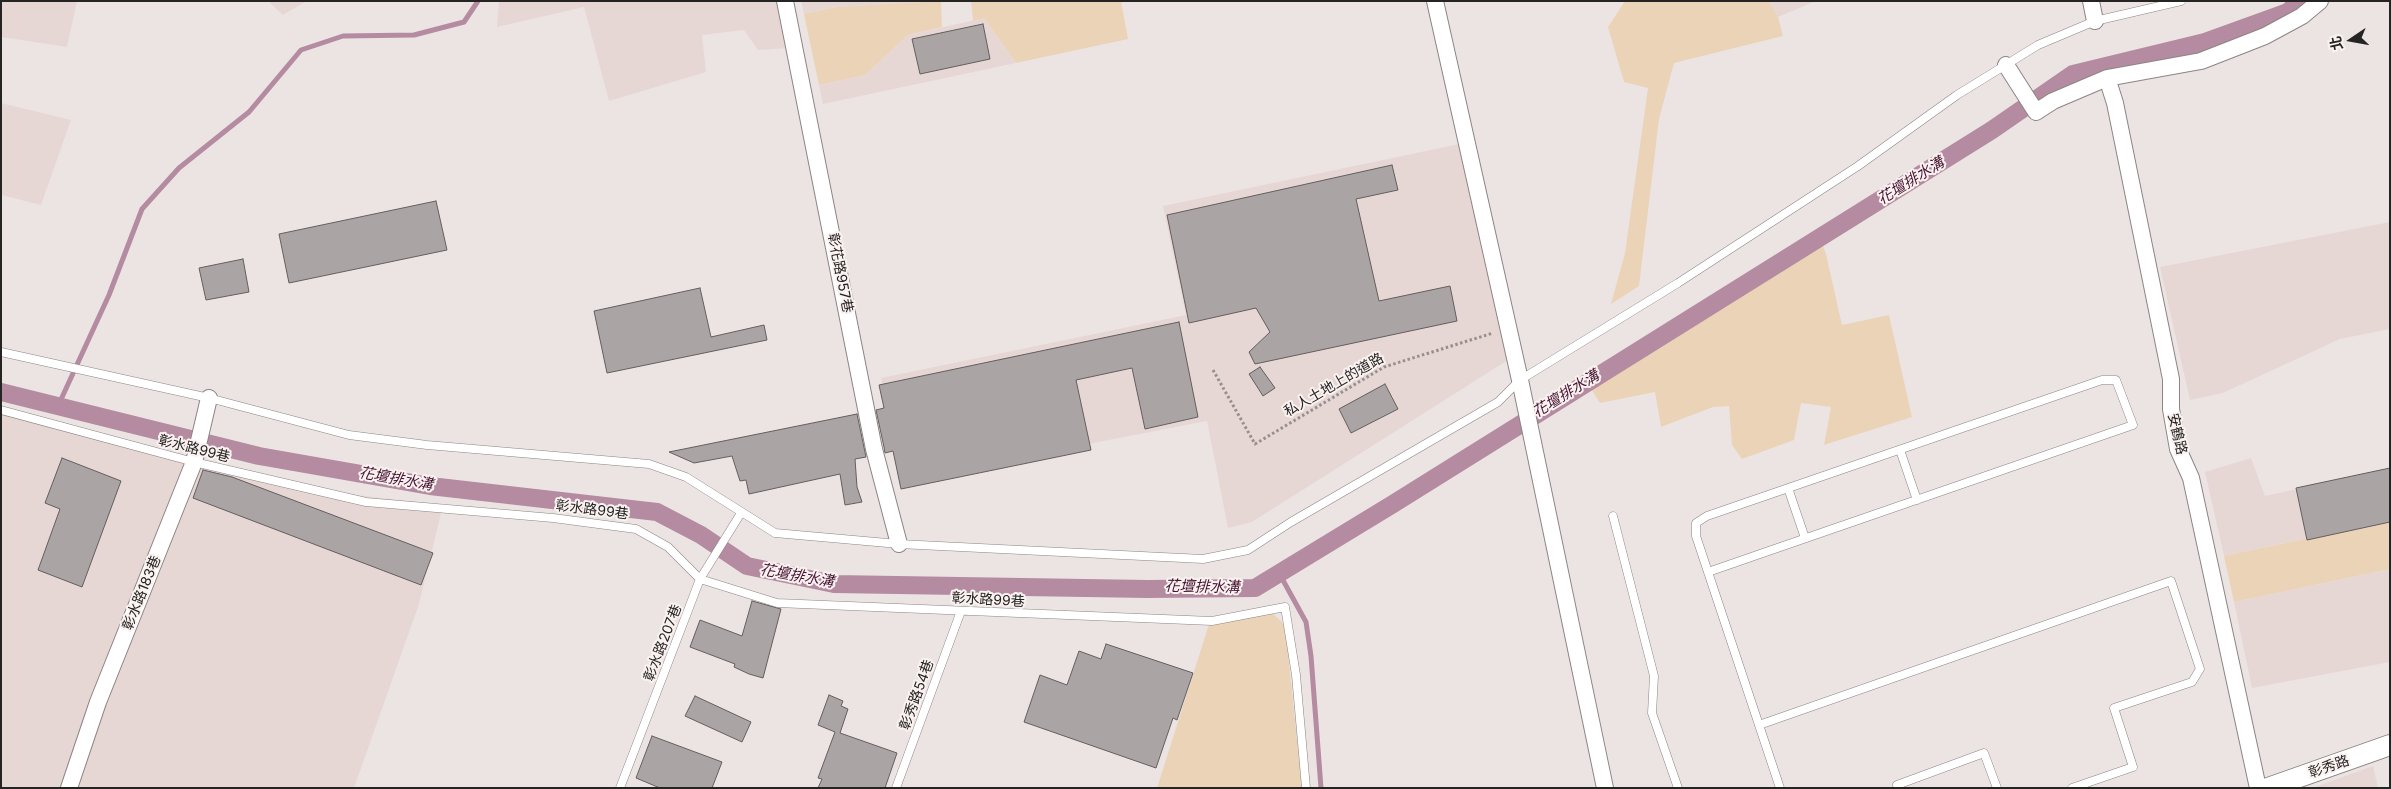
<!DOCTYPE html>
<html>
<head>
<meta charset="utf-8">
<style>
	body { margin:0 }
	#map { position:relative; width:2391px; height:789px; overflow:hidden; background:#ece4e3; font-family:Inter,"Noto Sans TC",sans-serif }
	canvas { display:block }
	.frame { position:absolute; inset:0; border:2px solid #262423; pointer-events:none }
	.north { position:absolute; left:2326px; top:15px; width:50px; height:50px; -webkit-text-stroke:4px #f9f2f0; paint-order:stroke; rotate:258deg; font-size:14px; font-weight:700; line-height:20px; text-align:center; color:#262423 }
	.north::after { content:''; display:block; margin:auto; width:18px; height:22px; background:#262423; clip-path:polygon(50% 0,100% 100%,50% 72%,0 100%) }
</style>
</head>
<body>
<div id="map">
<canvas width="2391" height="789"></canvas>
<div class="frame"></div>
<div class="north">北</div>
</div>
<script>
const ctx = document.querySelector('canvas').getContext('2d');
ctx.lineJoin = 'round';
function fillPath(path, color) { ctx.fillStyle = color; ctx.fill(path, 'evenodd'); }
const shape = rows => new Path2D(rows.map(r => 'M' + r).join(''));
function strokePath(path, color, width, dash) { ctx.strokeStyle = color; ctx.lineWidth = width; ctx.lineCap = dash ? 'butt' : 'round'; ctx.setLineDash(dash || []); ctx.stroke(path); }
function write(font, color, halo, rows, align = 'center') {
  ctx.font = font + ' Inter,"Noto Sans TC",sans-serif'; ctx.lineWidth = 4; ctx.setLineDash([]); ctx.textBaseline = 'middle'; ctx.strokeStyle = halo; ctx.fillStyle = color; for (const [text, x, y, turn = 0] of rows) {
    ctx.save(); ctx.translate(x, y); ctx.rotate((+turn || 0) * Math.PI / 180); ctx.textAlign = isNaN(turn) ? turn : align; if (halo) ctx.strokeText(text, 0, 0); ctx.fillText(text, 0, 0); ctx.restore();
  }
}
const built = shape([
	[1,1,77,1,67,47,1,37],
	[268,1,307,1,283,15],
	[499,1,782,1,791,48,758,50,744,30,702,35,706,72,609,101,584,7,497,27],
	[801,1,944,1,836,7,804,14],
	[1769,1,1816,1,1778,17],
	[984,18,1016,63,823,104,819,85,865,75,908,35],
	[1,103,71,120,41,205,1,195],
	[1464,143,1508,360,1252,522,1228,528,1207,421,902,480,881,378,1186,315,1163,206],
	[2390,222,2390,329,2340,339,2223,393,2190,400,2160,267],
	[1,406,312,490,443,505,419,604,354,788,1,788],
	[2251,458,2265,496,2390,468,2390,521,2224,556,2205,472],
	[2390,569,2390,662,2252,688,2234,602],
	[2373,766,2378,788,2312,788]
]);
const green = shape([
	[941,1,942,27,908,35,865,75,819,85,804,14,836,7],
	[971,1,1121,1,1128,39,1016,63,984,18,973,21],
	[1625,1,1769,1,1778,17,1783,36,1674,63,1659,119,1639,286,1611,304,1625,253,1648,88,1624,82,1608,27],
	[1817,230,1826,254,1842,325,1889,315,1912,417,1824,445,1831,407,1801,403,1794,440,1742,459,1732,445,1729,406,1713,407,1661,427,1655,392,1600,403,1586,381],
	[2390,521,2390,569,2234,602,2224,556],
	[1272,613,1285,625,1302,788,1157,788,1211,618]
]);
const stream = shape([
	[58,406,109,295,142,209,179,168,249,112,301,50,343,36,414,35,464,22,478,1],
	[1279,573,1306,622,1311,656,1321,788]
]);
const canal = shape([
	[1,392,259,456,430,486,657,512,701,535,747,566,834,584,1148,589,1255,588,1393,504,1992,130,2073,74,2205,42,2288,12,2300,1]
]);
const building = shape([
	[983,24,990,59,920,74,912,39,983,24],
	[1392,165,1398,190,1356,199,1379,301,1450,286,1457,321,1255,364,1249,352,1270,332,1256,308,1189,323,1167,215,1392,165],
	[436,201,447,250,289,283,279,234,436,201],
	[243,259,249,292,206,300,199,268,243,259],
	[700,288,711,337,764,325,767,340,607,373,594,311,700,288],
	[1179,322,1198,417,1145,429,1132,368,1076,380,1091,450,901,489,893,451,885,453,884,447,876,410,884,408,879,385,1179,322],
	[1260,367,1275,388,1263,396,1249,374,1260,367],
	[1385,384,1398,409,1351,433,1339,409,1385,384],
	[857,414,866,457,855,459,857,487,862,502,845,505,840,474,749,494,746,480,740,481,732,456,694,463,669,452,857,414],
	[62,458,121,481,82,587,38,570,60,509,45,503,62,458],
	[2390,468,2390,522,2307,540,2296,488,2390,468],
	[203,470,232,477,433,553,421,585,193,498,203,470],
	[752,601,781,609,763,678,749,674,734,667,735,664,690,647,700,620,742,636,752,601],
	[1106,644,1193,673,1177,720,1173,718,1156,768,1024,722,1040,675,1067,685,1079,651,1101,659,1106,644],
	[829,695,843,701,841,706,848,709,840,733,897,753,885,788,818,788,822,779,818,778,835,732,818,725,829,695],
	[695,696,751,722,742,742,685,716,695,696],
	[652,736,722,762,712,788,660,788,636,778,652,736]
]);
const path = shape([
	[1213,370,1255,444,1384,367,1493,333]
]);
const service = shape([
	[1,352,209,398,349,435,427,445,649,464,686,477,775,533,899,544,1203,559,1248,550,1291,522,1498,402,1520,380,1678,283,1858,166,1957,95,2038,45,2095,21,2181,1],
	[1,410,194,462,366,502,553,518,636,529,668,547,700,579,777,603,1212,621,1285,607,1296,675,1306,788],
	[1900,450,1917,500],
	[1788,488,1805,538],
	[1613,516,1654,676,1652,713,1678,788],
	[1708,572,2133,425,2116,380,2102,380,1707,516,1696,523,1696,536,1780,788],
	[1759,725,2171,581,2200,669,2192,682,2114,708,2133,767,2072,788],
	[620,788,700,579,741,513],
	[896,788,961,611],
	[1898,788,1897,785,1984,753,1997,788]
]);
const minor = shape([
	[785,1,874,449,899,544],
	[1435,1,1520,380,1605,788],
	[2091,1,2095,21],
	[2006,65,2036,112,2053,101,2107,78,2201,61,2265,36,2302,16,2320,1],
	[2107,78,2115,103,2171,379,2171,409,2178,449,2191,478,2258,788],
	[69,788,98,702,194,462,209,398]
]);
const tertiary = shape([
	[2268,788,2390,745]
]);
const streetNames = [
	["彰花路957巷",840,273,79],
	["私人土地上的道路",1334,385,-30],
	["安鶴路",2177,434,77],
	["彰水路99巷",194,449,14],
	["彰水路99巷",592,510,7],
	["彰水路183巷",142,593,-68],
	["彰水路99巷",988,600,3],
	["彰水路207巷",663,643,-69],
	["彰秀路54巷",917,695,-70],
	["彰秀路",2329,767,-19]
];
const waterNames = [
	["花壇排水溝",1911,181,-32],
	["花壇排水溝",1566,394,-32],
	["花壇排水溝",396,479,10],
	["花壇排水溝",797,576,10],
	["花壇排水溝",1202,587,1]
];
fillPath(built, '#e7d7d4');
fillPath(green, '#ebd3b8');
strokePath(stream, '#b48ba0', 5);
strokePath(canal, '#b48ba0', 18);
fillPath(building, '#aba4a5');
strokePath(building, '#645e5f', 1);
strokePath(service, '#8c8584', 9);
strokePath(minor, '#8c8584', 18);
strokePath(tertiary, '#8c8584', 22);
strokePath(path, '#95908f', 3, [2.5, 2.5]);
strokePath(service, '#fff', 8);
strokePath(minor, '#fff', 16);
strokePath(tertiary, '#fff', 20);
write('14px', '#262423', '#f9f2f0', streetNames);
write('italic 15px', '#461432', '#f9f2f0', waterNames);
</script>
</body>
</html>
